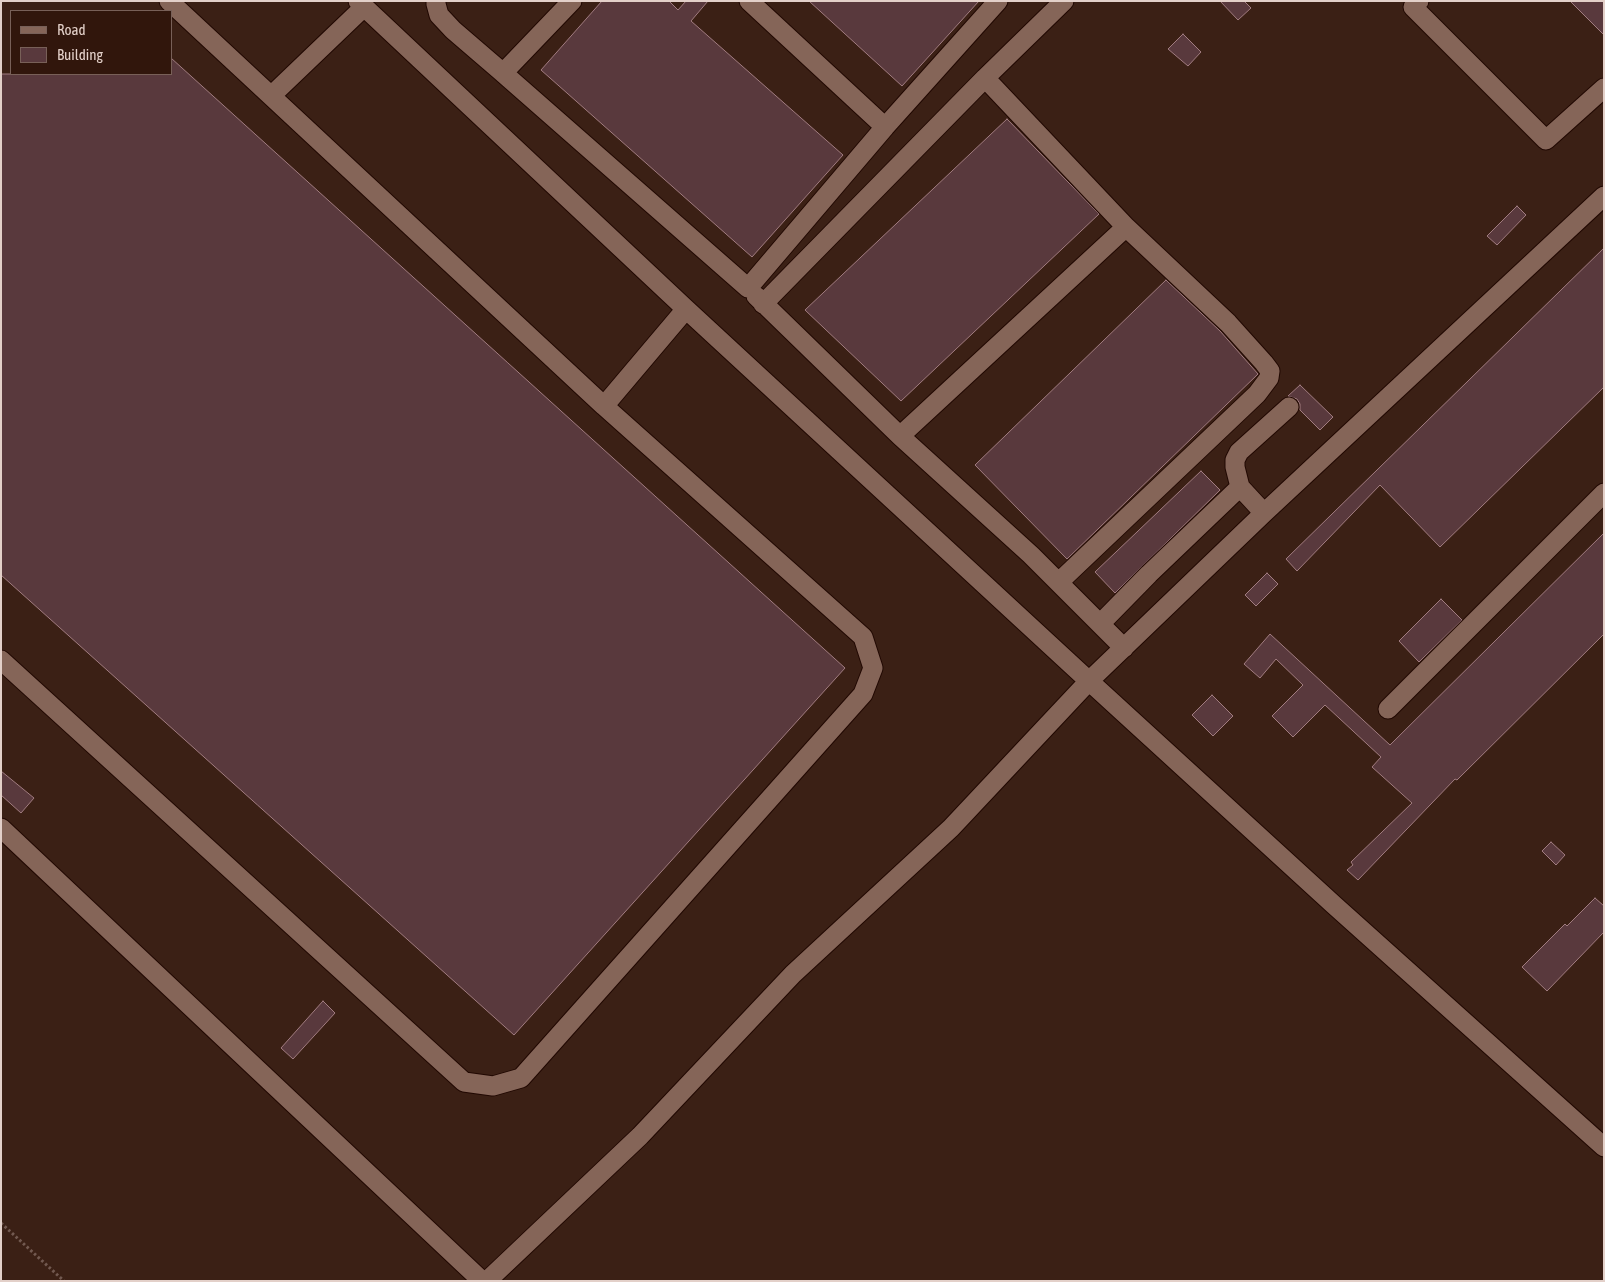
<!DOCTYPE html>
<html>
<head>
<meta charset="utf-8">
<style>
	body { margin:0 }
	#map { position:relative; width:1605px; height:1282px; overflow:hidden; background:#3b2015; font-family:"Asap Condensed",sans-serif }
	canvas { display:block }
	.frame { position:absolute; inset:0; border:2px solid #e3d0c9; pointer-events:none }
	.legend { position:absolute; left:10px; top:10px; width:162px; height:65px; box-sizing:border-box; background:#31160c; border:1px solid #786058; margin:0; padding:6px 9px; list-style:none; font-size:15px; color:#e3d0c9 }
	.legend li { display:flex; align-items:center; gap:10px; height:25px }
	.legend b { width:25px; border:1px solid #786058 }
</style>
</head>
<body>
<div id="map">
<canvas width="1605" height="1282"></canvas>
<div class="frame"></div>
<ul class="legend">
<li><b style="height:6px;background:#856558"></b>Road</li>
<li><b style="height:14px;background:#59393d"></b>Building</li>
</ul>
</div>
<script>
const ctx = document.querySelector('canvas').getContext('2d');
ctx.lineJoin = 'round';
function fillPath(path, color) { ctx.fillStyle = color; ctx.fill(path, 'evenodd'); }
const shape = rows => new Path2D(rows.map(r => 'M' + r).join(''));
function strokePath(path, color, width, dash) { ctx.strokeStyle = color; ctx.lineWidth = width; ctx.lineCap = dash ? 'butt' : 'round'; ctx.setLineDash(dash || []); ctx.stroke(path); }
const building = shape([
	[602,1,669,1,678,10,686,1,708,1,691,21,843,155,752,257,541,70,602,1],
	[809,1,979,1,902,86,809,1],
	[1220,1,1244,1,1251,8,1238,20,1220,1],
	[1570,1,1604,1,1604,35,1570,1],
	[1183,34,1201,52,1188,66,1168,49,1183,34],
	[171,58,845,668,514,1035,1,575,1,74,171,74,171,58],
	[1007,119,1099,214,901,401,805,310,1007,119],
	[1517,206,1526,215,1497,245,1487,236,1517,206],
	[1604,248,1604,387,1440,547,1380,485,1297,571,1286,559,1604,248],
	[1166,280,1220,331,1258,374,1067,559,975,465,1166,280],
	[1300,385,1333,417,1320,430,1300,410,1300,404,1297,399,1288,396,1300,385],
	[1201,471,1220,490,1115,593,1095,572,1201,471],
	[1604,533,1604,634,1457,780,1455,779,1358,880,1347,870,1353,865,1351,862,1412,803,1372,767,1381,757,1325,705,1293,737,1272,716,1303,685,1276,659,1260,678,1244,664,1270,634,1390,745,1604,533],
	[1267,573,1278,584,1256,606,1245,595,1267,573],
	[1441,599,1462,620,1419,662,1399,641,1441,599],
	[1212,695,1233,716,1213,736,1192,715,1212,695],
	[1,771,34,798,21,813,1,795,1,771],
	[1551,842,1565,855,1556,865,1542,851,1551,842],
	[1595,898,1604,906,1604,932,1547,991,1522,967,1565,924,1567,926,1595,898],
	[323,1001,335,1013,293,1059,281,1048,323,1001]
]);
const path = shape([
	[1,1223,64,1281]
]);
const minor = shape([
	[169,1,604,406],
	[358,1,686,309,1089,681,1334,905,1604,1147],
	[436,1,436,4,439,15,453,30,503,73],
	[572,1,503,73,748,288,885,127,998,1],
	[749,1,885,127],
	[1419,1,1413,7,1546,140,1604,88],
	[985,78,1064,1],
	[271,96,364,7],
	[756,296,900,436,1031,555,1124,648],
	[763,304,985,78,1126,227,900,436],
	[1240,487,1235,467,1235,460,1239,452,1289,407],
	[1059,582,1257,394,1269,378,1270,371,1264,363,1228,323,1126,227],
	[1100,624,1149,574,1240,487,1264,513],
	[1,660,464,1082,493,1086,521,1078,863,694,873,668,863,637,604,406,686,309],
	[1388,709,1604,493],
	[1,828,482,1281],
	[487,1281,640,1136,793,974,951,828,1089,681,1264,513,1604,196]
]);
fillPath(building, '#59393d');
strokePath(building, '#a17c80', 1);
strokePath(minor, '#210802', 21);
strokePath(path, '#725950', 3, [2.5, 2.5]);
strokePath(minor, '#856558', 19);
</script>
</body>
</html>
